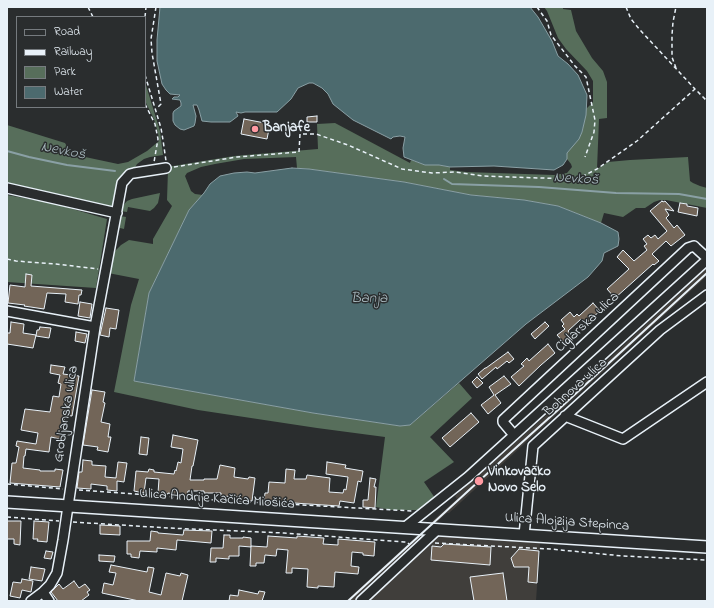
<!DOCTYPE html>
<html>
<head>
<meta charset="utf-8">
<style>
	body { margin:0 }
	#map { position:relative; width:714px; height:608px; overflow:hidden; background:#2a2d2e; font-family:"Indie Flower",sans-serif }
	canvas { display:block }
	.frame { position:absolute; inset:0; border:8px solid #e8f1f8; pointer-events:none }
	.legend { position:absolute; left:16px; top:16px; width:130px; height:92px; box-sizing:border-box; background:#2a2d2e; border:1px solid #767b7f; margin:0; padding:5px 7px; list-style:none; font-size:12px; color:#e8f1f8 }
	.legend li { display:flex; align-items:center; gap:8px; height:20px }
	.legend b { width:20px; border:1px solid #767b7f }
</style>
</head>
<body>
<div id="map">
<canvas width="714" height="608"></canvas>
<div class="frame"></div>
<ul class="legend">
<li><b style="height:5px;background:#2a2d2e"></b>Road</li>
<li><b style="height:5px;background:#e8f1f8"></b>Railway</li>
<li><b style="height:11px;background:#576e5b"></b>Park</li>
<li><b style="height:11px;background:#4c6a6e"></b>Water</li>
</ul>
</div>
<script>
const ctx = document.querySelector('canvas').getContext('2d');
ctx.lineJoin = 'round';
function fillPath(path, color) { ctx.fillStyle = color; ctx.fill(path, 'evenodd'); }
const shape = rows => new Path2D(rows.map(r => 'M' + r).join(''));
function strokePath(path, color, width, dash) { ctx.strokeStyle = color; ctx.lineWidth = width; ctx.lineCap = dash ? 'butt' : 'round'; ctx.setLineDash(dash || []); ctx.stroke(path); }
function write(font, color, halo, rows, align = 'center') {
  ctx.font = font + ' "Indie Flower",sans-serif'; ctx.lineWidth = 3; ctx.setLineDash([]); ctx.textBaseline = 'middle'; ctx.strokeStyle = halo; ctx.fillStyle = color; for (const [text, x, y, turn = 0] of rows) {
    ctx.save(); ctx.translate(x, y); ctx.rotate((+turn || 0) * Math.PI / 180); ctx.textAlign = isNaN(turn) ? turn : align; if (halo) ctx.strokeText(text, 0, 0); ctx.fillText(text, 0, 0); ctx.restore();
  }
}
const built = shape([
	[707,268,707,276,449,513,447,513,435,524,430,523,457,499,455,496,585,381],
	[421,532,426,535,540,542,536,601,346,601]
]);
const green = shape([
	[544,7,563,7,563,9,571,10,576,31,592,58,603,71,607,82,607,118,599,119,597,169,608,162,630,160,688,157,690,181,693,183,700,186,707,188,707,208,666,200,660,200,654,202,645,208,636,208,623,217,604,213,601,223,558,206,524,200,471,195,404,182,309,169,297,168,296,157,244,159,215,164,201,167,187,173,185,176,191,191,195,194,203,195,189,210,149,293,134,381,313,413,400,426,410,425,459,383,472,398,430,437,454,462,424,482,437,501,419,510,391,510,376,507,385,437,317,428,198,410,114,392,131,305,139,279,108,273,113,255,116,250,121,245,129,240,153,244,153,239,172,206,167,200,168,170,167,167,234,156,318,149,317,124,335,123,410,163,411,160,425,165,439,165,450,167,450,170,466,172,554,175,567,173,572,167,571,164,567,159,567,153,582,132,586,109,593,102,593,81,587,71,566,49,558,38,547,11],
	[145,82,160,131,163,155,150,157,144,159,137,164,134,169,120,177,115,209,7,187,7,125,65,143,71,154,118,164,128,162,147,151,159,141,159,140,158,133,154,119,145,101],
	[160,193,158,203,154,208,150,211,128,207,127,212,120,211,121,208,127,201,132,199],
	[7,195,52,203,107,219,96,288,7,282],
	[120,216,126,217,124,229,116,227]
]);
const water = shape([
	[160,7,530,7,538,17,552,41,558,56,568,64,578,75,587,95,586,115,582,132,579,139,567,153,567,159,563,165,554,170,494,166,450,167,439,165,425,165,404,157,403,148,405,137,400,136,393,137,391,139,353,120,333,104,328,94,322,88,313,83,309,83,298,88,291,99,277,112,245,112,241,113,236,112,238,116,230,122,211,122,202,121,199,110,197,105,193,105,196,116,195,123,194,126,184,130,180,129,175,125,173,121,173,113,174,111,181,106,181,103,180,100,172,99,174,97,178,97,180,95,170,94,166,90,162,84,157,61,157,40,160,7],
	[292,168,309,169,404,182,471,195,524,200,558,206,601,223,618,232,619,239,618,246,604,253,602,261,588,277,526,324,410,425,400,426,313,413,134,381,149,293,189,210,204,193,210,184,220,176,234,173,247,172,255,173,292,168]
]);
const stream = shape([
	[7,151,29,157,67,165,115,171],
	[444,179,452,184,539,187,616,193,679,194,707,199]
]);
const building = shape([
	[317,116,317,122,307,122,307,117,317,116],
	[244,119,270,124,267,139,241,134,244,119],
	[662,201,663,202,665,201,674,211,665,209,669,215,666,218,674,228,677,225,685,235,671,246,666,241,652,254,659,261,654,265,653,264,615,298,607,289,629,269,617,257,623,250,634,261,647,250,644,246,647,244,643,239,648,235,651,238,655,235,658,239,667,231,650,211,662,201],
	[680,203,687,204,687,206,698,208,697,216,678,212,680,203],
	[26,274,32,275,31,286,82,290,81,295,79,295,78,304,65,302,66,294,47,293,44,309,24,306,25,305,8,303,10,285,25,287,26,274],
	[80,302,92,304,90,318,78,316,80,302],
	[593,303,600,311,585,324,581,319,568,331,573,337,565,344,557,335,565,329,562,326,564,324,561,320,570,312,574,317,577,314,579,316,593,303],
	[106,308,119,310,116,329,110,328,109,337,100,335,106,308],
	[11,322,24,324,23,333,36,335,33,348,7,344,7,333,10,333,11,322],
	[545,322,549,326,535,339,531,334,545,322],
	[40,327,51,328,49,338,36,336,37,330,39,330,40,327],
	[76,332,87,334,85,343,75,341,76,332],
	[548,344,555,353,541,365,519,386,511,377,524,366,521,364,527,358,529,361,548,344],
	[508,352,514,359,509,363,507,361,497,369,496,367,482,379,478,374,485,368,486,368,508,352],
	[51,365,65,367,63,374,79,376,72,416,65,415,63,429,66,429,64,440,51,437,49,452,26,449,25,456,24,456,23,468,40,470,40,471,55,471,55,469,63,470,60,487,10,483,12,463,16,463,19,447,16,446,17,441,36,444,38,433,21,430,25,409,50,412,53,396,59,397,61,384,58,383,60,375,50,373,51,365],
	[504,376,511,384,495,395,501,403,488,414,481,405,494,395,489,387,504,376],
	[477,377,483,383,477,388,472,382,477,377],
	[92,390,105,392,103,402,105,403,101,422,110,424,108,437,111,437,108,452,97,450,98,447,83,445,92,390],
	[471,413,479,422,450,447,442,438,471,413],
	[173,435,198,440,193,466,192,466,190,480,204,480,204,479,217,479,220,465,235,468,234,477,248,479,249,477,255,478,252,501,240,500,240,497,221,496,221,493,204,493,204,491,188,491,187,496,168,493,168,494,158,493,159,479,146,478,144,493,134,491,136,471,148,472,149,469,154,470,154,472,174,474,175,470,176,471,178,462,181,463,183,449,171,447,173,435],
	[141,437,149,438,147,455,139,454,141,437],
	[83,460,92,461,92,465,106,466,105,477,116,478,118,462,127,463,124,482,117,481,117,491,107,490,107,486,91,484,91,489,77,488,79,472,82,472,83,460],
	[327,462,346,465,345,468,363,471,361,482,358,481,354,503,340,501,339,506,264,501,265,493,268,493,269,482,285,483,286,469,295,470,294,479,306,479,307,475,330,478,329,492,343,493,344,489,346,490,348,477,326,474,327,462],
	[370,478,376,479,374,487,376,487,375,508,363,507,363,500,368,500,370,478],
	[7,521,21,521,20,545,14,544,14,539,7,539,7,521],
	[34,521,49,522,47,542,37,541,38,539,33,539,34,521],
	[100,525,120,526,120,535,100,534,100,525],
	[184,530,212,531,211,543,177,540,176,550,157,548,157,552,140,551,139,558,131,557,131,554,127,554,127,541,150,541,151,531,158,532,158,533,183,535,184,530],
	[224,535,230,535,230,538,243,538,243,537,251,538,251,547,239,546,239,556,229,556,229,559,216,558,216,562,210,562,211,548,223,548,224,535],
	[268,536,297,538,297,536,324,538,323,544,338,545,338,539,375,542,374,556,363,555,363,553,352,552,351,566,359,567,358,574,335,572,334,587,318,586,318,588,307,587,308,569,292,568,292,573,286,573,288,550,277,549,276,556,265,555,264,563,256,563,256,566,250,566,251,546,267,547,268,536],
	[444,544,491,547,490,565,431,560,432,546,441,547,444,544],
	[519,549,539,551,537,583,528,582,529,567,514,567,511,558,519,549],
	[46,551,53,552,51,559,44,558,46,551],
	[99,555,115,556,114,562,99,561,99,555],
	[111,565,147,572,148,567,154,568,149,592,161,595,166,573,180,576,181,573,188,575,182,601,139,601,102,593,104,583,113,585,116,573,109,572,111,565],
	[31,567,45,569,42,581,29,579,31,567],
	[503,573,507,601,474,601,470,577,503,573],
	[22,579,33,581,31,592,22,590,20,598,10,596,13,582,21,583,22,579],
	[74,581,79,588,85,584,90,590,87,592,89,595,81,601,58,601,51,592,59,584,63,589,74,581],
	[239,590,258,594,259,591,265,592,262,601,229,601,230,595,238,596,239,590]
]);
const path = shape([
	[88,7,93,17],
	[156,7,151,39,152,53,161,104,158,107],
	[537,7,547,21,551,35,575,66,586,77,595,120,594,132,585,157],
	[626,7,631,19,640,30,695,89],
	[145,17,146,7],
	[676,68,672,57,672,35,673,22,676,7],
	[145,75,161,128,163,140,166,161],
	[145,104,155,124,158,139,154,162],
	[174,167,237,157,299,152,300,134,316,134,348,145,402,169,432,173,455,172,483,176,570,179,581,177,597,169,637,141,695,89,707,101],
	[7,259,16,261,56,264,98,269],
	[7,484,63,489],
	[79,490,230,501,412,511],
	[7,517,59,521],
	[73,522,168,528,284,533,404,542,407,542,409,544],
	[435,543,550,549,623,556,707,560]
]);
const minor = shape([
	[7,188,117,213],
	[7,311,95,327],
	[565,416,623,439,707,382],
	[514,435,503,422,503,420,688,248,694,246,696,248,707,258],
	[404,528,468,477,707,260],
	[524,535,533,446,660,330,707,295],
	[43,592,49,601],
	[31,601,43,592,50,585,57,573,63,540,68,506,95,327,122,183,130,174,134,173,166,168],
	[361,601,437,530]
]);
const major = shape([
	[7,502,707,547]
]);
const rail = shape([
	[348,601,479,481,559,409,707,273]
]);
const markers = [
	[255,129,4,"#ff9aa2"],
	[479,481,5,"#ff9aa2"]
];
const poiNames = [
	["Banjafe",263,129],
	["Vinkovačko",488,473],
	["Novo Selo",488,489]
];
const streetNames = [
	["Ciglarska ulica",588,323,-43],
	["Bohnova ulica",576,388,-42],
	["Grobljanska ulica",67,414,-81],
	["Ulica Andrije Kačića Miošića",217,500,4],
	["Ulica Alojzija Stepinca",567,523,4]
];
const waterNames = [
	["Nevkoš",63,152,11],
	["Nevkoš",576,180,3],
	["Banja",369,300]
];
fillPath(built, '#403e3b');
fillPath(green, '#576e5b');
fillPath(water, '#4c6a6e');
strokePath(water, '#8aa0a5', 1);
strokePath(stream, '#8aa0a5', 2);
fillPath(building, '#726558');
strokePath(building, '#e8f1f8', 1);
strokePath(minor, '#e8f1f8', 12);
strokePath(major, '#e8f1f8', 14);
strokePath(path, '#e8f1f8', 1.5, [4, 3]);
strokePath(minor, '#2a2d2e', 9);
strokePath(major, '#2a2d2e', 11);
strokePath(rail, '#e8f1f8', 2);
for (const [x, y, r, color] of markers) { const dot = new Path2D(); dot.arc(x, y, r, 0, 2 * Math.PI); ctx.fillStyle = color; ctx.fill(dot); strokePath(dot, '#2a2d2e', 1.5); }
write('bold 14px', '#e8f1f8', '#2a2d2e', poiNames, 'left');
write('14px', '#e8f1f8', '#2a2d2e', streetNames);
write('italic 15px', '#aabbc1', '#2a2d2e', waterNames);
</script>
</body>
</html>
